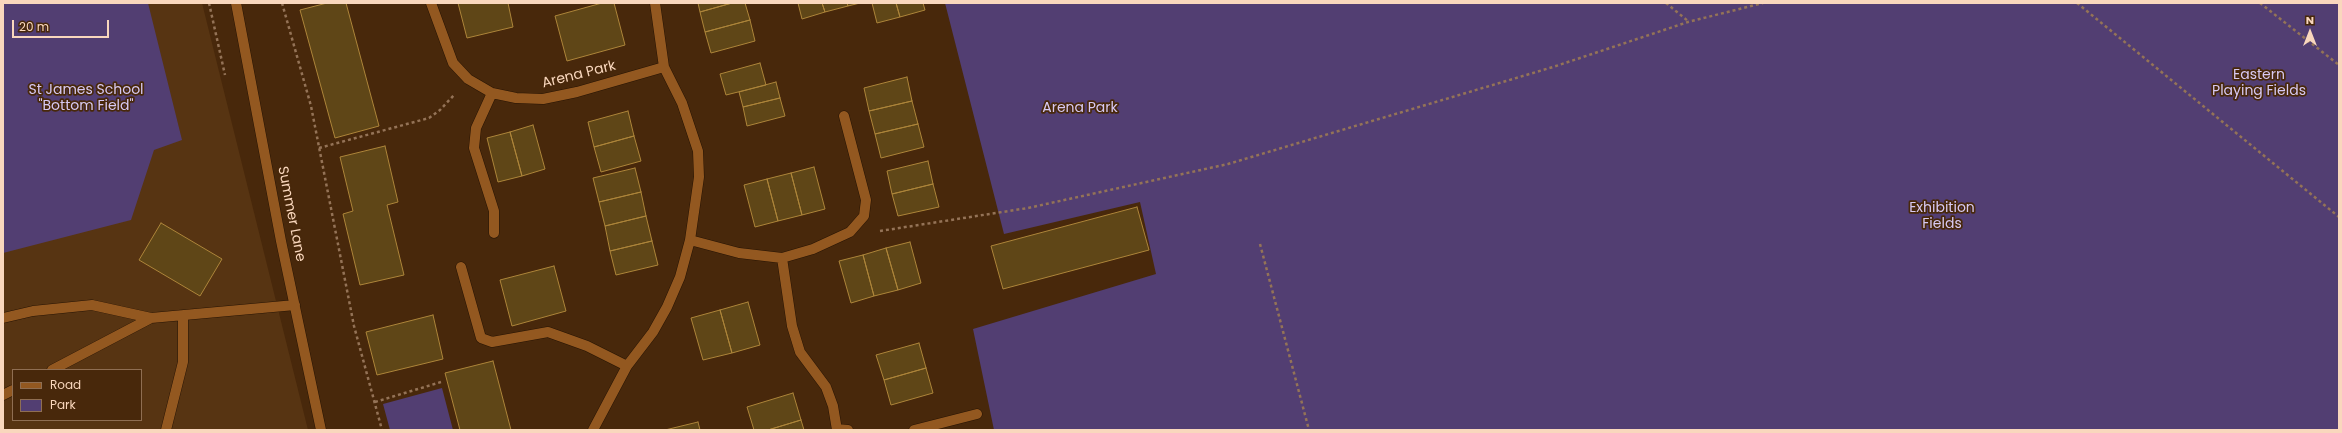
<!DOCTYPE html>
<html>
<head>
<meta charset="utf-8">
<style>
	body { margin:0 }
	#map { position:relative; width:2342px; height:433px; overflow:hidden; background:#48280b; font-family:Poppins,sans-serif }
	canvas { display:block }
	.frame { position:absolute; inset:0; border:4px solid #f9d7bd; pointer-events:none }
	.legend { position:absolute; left:12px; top:369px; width:130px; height:52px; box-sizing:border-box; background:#48280b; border:1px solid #8f6e52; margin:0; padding:5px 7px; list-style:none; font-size:12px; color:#f9d7bd }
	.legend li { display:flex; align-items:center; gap:8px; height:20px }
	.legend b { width:20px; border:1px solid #8f6e52 }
	.north { position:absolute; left:2290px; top:12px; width:40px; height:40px; -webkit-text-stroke:3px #48280b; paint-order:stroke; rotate:0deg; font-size:11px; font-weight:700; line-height:16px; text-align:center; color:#f9d7bd }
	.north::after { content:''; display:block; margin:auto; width:14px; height:18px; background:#f9d7bd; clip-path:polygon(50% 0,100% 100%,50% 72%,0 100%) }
	.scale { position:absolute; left:12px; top:20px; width:97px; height:18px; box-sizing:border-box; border:2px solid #f9d7bd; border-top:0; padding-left:5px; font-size:12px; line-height:14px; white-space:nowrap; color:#f9d7bd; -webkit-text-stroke:3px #48280b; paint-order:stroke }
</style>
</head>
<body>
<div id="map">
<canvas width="2342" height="433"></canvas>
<div class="frame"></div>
<ul class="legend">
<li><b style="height:5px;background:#935820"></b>Road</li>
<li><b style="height:11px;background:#523e72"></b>Park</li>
</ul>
<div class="north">N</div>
<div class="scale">20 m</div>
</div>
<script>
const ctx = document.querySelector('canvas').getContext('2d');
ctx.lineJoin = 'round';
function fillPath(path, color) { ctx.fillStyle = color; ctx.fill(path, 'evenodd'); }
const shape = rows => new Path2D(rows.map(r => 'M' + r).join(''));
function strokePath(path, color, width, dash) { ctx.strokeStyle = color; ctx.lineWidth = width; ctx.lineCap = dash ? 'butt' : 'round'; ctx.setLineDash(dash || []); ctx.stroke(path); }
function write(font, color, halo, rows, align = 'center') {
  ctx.font = font + ' Poppins,sans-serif'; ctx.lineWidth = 3.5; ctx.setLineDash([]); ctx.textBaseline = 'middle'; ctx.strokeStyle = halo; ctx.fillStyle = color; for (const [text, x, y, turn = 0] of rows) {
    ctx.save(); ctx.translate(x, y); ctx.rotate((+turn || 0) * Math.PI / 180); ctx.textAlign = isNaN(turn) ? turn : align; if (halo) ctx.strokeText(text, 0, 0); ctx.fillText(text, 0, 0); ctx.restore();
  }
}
const built = shape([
	[3,3,202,3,308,430,3,430],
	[13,370,141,370,141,420,13,420]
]);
const green = shape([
	[3,3,148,3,182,140,154,150,131,220,3,253],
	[945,3,2339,3,2339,430,994,430,973,329,1156,274,1140,202,1004,234],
	[442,388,453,430,390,430,383,404]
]);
const building = shape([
	[327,3,346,3,379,126,335,138,300,10,327,3],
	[458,3,508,3,513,27,467,38,458,3],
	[602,3,614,3,625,45,567,61,555,16,602,3],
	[698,3,732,3,700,12,698,3],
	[732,3,745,3,750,20,705,32,700,12,732,3],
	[798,3,822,3,825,12,802,19,798,3],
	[822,3,847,3,848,6,825,12,822,3],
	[847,3,860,3,848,6,847,3],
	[872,3,896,3,900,17,877,23,872,3],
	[896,3,923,3,925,10,900,17,896,3],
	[750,20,755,41,711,53,705,32,750,20],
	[760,63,766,85,726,95,720,74,760,63],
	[907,77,912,101,869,111,864,88,907,77],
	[776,82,780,98,743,107,739,92,776,82],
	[780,98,785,116,747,126,743,107,780,98],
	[912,101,918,124,875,134,869,111,912,101],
	[628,111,634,136,594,147,588,122,628,111],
	[918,124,924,147,881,158,875,134,918,124],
	[533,125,545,169,522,176,510,132,533,125],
	[510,132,522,176,498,182,487,138,510,132],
	[634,136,641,161,601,172,594,147,634,136],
	[385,146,398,202,387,205,404,275,360,285,343,214,353,211,340,157,385,146],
	[928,161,933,184,892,194,887,171,928,161],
	[814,167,825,209,802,215,791,173,814,167],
	[635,168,641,192,599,202,593,178,635,168],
	[791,173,802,215,778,221,767,179,791,173],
	[767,179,778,221,755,227,744,185,767,179],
	[933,184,939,207,898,216,892,194,933,184],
	[641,192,646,216,605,226,599,202,641,192],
	[1137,207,1149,250,1003,289,991,246,1137,207],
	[646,216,652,241,610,251,605,226,646,216],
	[161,223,222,259,200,296,139,260,161,223],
	[652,241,658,265,616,275,610,251,652,241],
	[910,242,921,283,898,290,886,248,910,242],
	[886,248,898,290,874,296,863,255,886,248],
	[863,255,874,296,851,303,839,261,863,255],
	[554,266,566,311,512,326,500,280,554,266],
	[748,302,760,345,732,353,720,310,748,302],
	[720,310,732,353,703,360,691,318,720,310],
	[433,315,443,359,377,375,366,332,433,315],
	[919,343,926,368,884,380,876,355,919,343],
	[493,361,511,430,460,430,445,373,493,361],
	[926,368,933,393,891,405,884,380,926,368],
	[793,393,801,420,768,430,754,430,747,407,793,393],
	[801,420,804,430,768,430,801,420],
	[698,422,700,430,665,430,698,422]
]);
const path = shape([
	[209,3,225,75],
	[282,3,311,106,354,326,382,430],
	[1666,3,1688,21],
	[2077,3,2339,217],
	[2260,3,2339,65],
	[319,148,429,118,440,110,454,95],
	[880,231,1028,208,1228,164,1553,67,1688,22,1763,3],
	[1260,244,1309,430],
	[375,402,441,382]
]);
const minor = shape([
	[236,3,281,241,321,430],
	[431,3,453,63,468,79,492,93,516,98,543,99,577,92,664,67],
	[655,3,664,67,682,103,698,151,699,177,690,240,739,253,782,258,792,326,800,352,826,387,833,406,837,430],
	[492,93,476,128,474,148,494,211,494,233],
	[782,258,813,249,850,232,864,216,866,200,844,116],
	[461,267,481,338,492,342,548,332,587,346,627,366],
	[3,318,33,311,92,305,151,318,295,305],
	[52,370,151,318],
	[3,395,13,390],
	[837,429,848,430],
	[166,430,183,362,183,316],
	[593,430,627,366,653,332,667,307,680,277,690,240],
	[914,430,977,414]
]);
const streetNames = [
	["Arena Park",579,75,-14],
	["Summer Lane",291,214,79]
];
const parkNames = [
	["Eastern",2259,75],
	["Playing Fields",2259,91],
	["St James School",86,90],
	["\"Bottom Field\"",86,106],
	["Arena Park",1080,108],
	["Exhibition",1942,208],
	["Fields",1942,224]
];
fillPath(built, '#573412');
fillPath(green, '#523e72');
fillPath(building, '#5f4617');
strokePath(building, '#ad853a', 1);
strokePath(minor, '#271404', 11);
strokePath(path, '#947357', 2.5, [3, 3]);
strokePath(minor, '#935820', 10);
write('14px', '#f9d7bd', '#48280b', streetNames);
write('14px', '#d7c9f3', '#48280b', parkNames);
</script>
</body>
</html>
